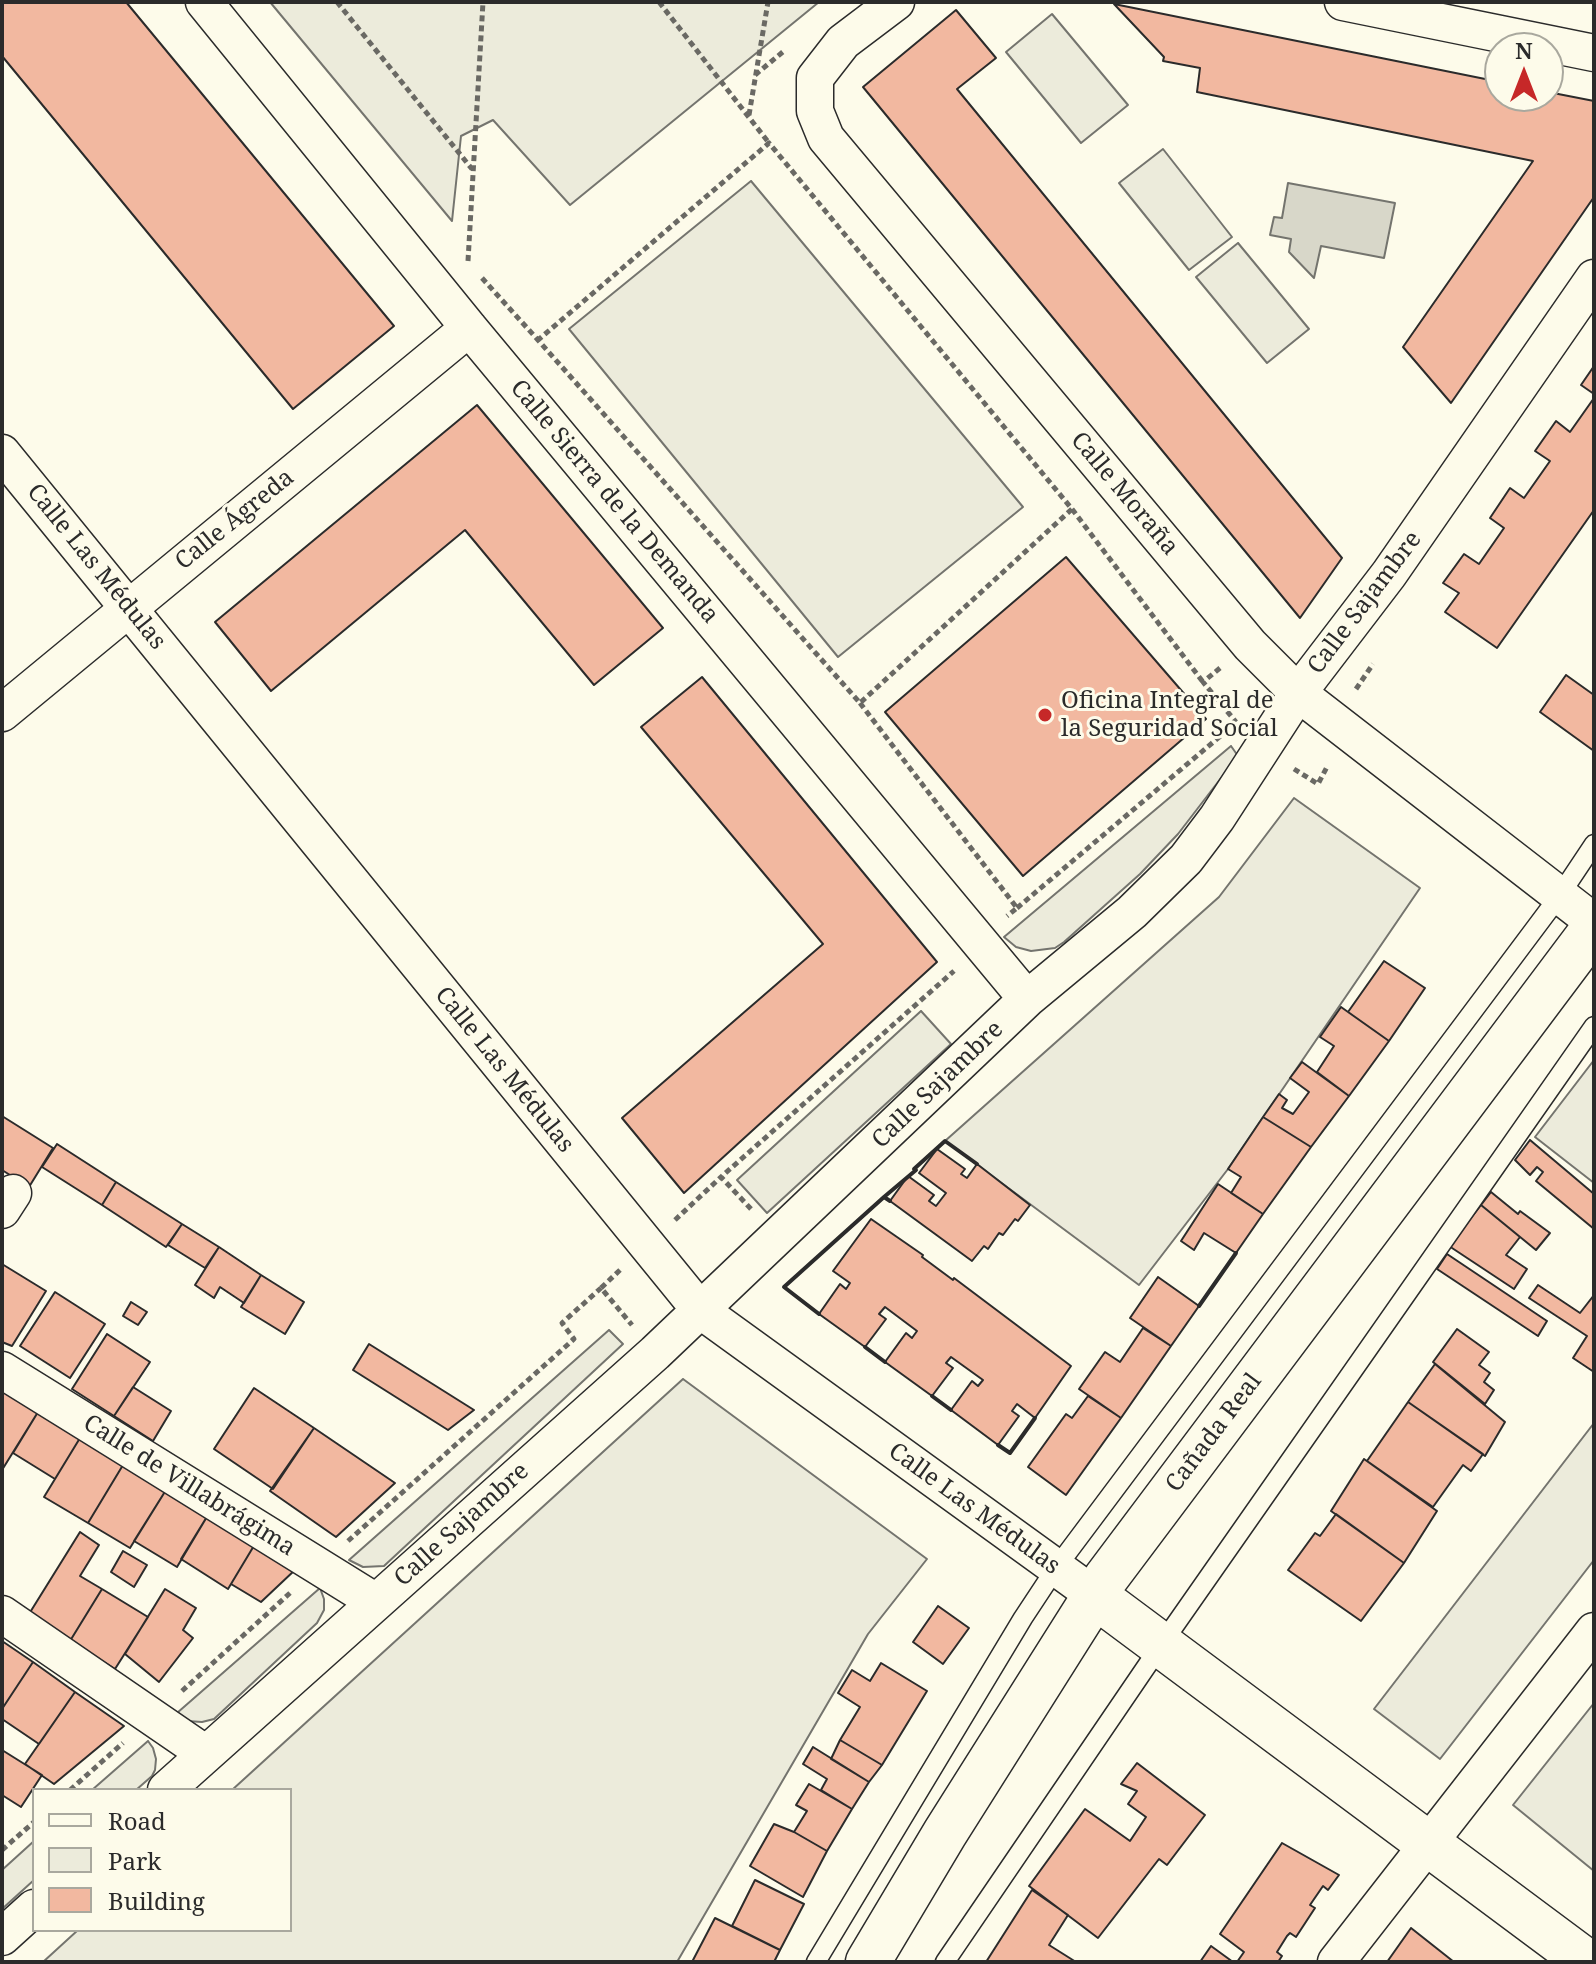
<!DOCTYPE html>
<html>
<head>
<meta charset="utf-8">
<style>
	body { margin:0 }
	#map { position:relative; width:1596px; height:1964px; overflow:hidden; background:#fdfbea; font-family:"Noto Serif",serif }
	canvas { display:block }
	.frame { position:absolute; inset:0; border:4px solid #2b2b2b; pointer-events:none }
	.legend { position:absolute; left:32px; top:1788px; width:260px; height:144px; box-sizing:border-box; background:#fdfbea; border:2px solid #a9a89e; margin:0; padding:10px 14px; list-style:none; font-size:24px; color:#2b2b2b }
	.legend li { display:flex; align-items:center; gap:16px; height:40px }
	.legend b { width:40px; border:2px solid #a9a89e }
	.north { position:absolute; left:1484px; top:32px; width:80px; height:80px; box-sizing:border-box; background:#fdfbea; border:2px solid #a9a89e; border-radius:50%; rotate:0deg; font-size:22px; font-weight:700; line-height:32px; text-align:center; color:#2b2b2b }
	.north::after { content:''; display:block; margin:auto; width:28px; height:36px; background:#c62828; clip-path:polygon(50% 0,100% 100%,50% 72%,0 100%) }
</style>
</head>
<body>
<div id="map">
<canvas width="1596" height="1964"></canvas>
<div class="frame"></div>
<ul class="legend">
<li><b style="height:10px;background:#fdfbea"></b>Road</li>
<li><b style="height:22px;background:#ecebdb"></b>Park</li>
<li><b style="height:22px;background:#f2b8a0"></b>Building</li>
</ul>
<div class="north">N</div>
</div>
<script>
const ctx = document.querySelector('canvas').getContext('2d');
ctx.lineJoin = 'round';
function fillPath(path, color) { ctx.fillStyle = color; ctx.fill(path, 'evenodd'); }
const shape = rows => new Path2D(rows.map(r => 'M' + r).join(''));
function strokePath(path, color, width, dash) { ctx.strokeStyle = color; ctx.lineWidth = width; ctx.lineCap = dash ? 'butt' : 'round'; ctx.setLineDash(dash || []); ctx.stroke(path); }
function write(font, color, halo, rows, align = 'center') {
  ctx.font = font + ' "Noto Serif",serif'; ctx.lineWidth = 6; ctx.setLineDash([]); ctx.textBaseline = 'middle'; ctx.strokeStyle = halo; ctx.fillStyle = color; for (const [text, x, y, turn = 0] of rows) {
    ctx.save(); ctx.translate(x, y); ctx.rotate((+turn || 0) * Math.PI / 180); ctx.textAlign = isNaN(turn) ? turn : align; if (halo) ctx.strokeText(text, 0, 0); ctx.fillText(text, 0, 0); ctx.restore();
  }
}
const green = shape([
	[270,2,819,2,570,205,493,120,461,136,452,221,270,2],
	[1052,14,1128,105,1081,143,1006,52,1052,14],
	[1163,149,1232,237,1189,270,1119,183,1163,149],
	[751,181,1023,507,838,657,569,329,751,181],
	[1238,243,1309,329,1267,363,1196,277,1238,243],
	[1231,746,1238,756,1178,834,1140,874,1064,942,1055,948,1031,951,1016,947,1004,937,1231,746],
	[1294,798,1420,888,1228,1169,1139,1285,945,1141,1219,897,1294,798],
	[921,1011,951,1044,767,1213,737,1180,921,1011],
	[1594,1060,1594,1183,1535,1137,1594,1060],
	[609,1330,623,1344,384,1566,363,1567,349,1560,609,1330],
	[683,1379,927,1559,868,1634,677,1962,43,1962,78,1930,290,1930,290,1790,232,1790,683,1379],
	[1594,1423,1594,1560,1440,1759,1374,1709,1594,1423],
	[320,1588,324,1599,324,1610,317,1623,214,1719,202,1722,187,1721,177,1713,320,1588],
	[1594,1703,1594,1871,1513,1805,1594,1703],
	[148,1741,153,1748,156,1759,155,1770,152,1776,136,1790,92,1790,148,1741],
	[34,1841,34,1880,2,1909,2,1870,34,1841]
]);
const water = shape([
	[1288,183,1395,203,1384,258,1321,246,1314,278,1289,252,1291,239,1270,235,1274,217,1282,218,1288,183]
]);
const building = shape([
	[2,2,126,2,394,326,293,409,2,56,2,2],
	[1114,4,1500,82,1500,96,1548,96,1548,92,1594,101,1594,197,1451,403,1403,347,1533,161,1197,92,1200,68,1163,61,1164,57,1114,4],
	[956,10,996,58,957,89,1342,558,1300,618,863,87,956,10],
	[1594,366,1594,394,1581,385,1594,366],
	[1594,398,1594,510,1497,648,1445,612,1459,593,1443,583,1464,554,1479,564,1504,528,1490,518,1510,488,1524,498,1550,461,1535,451,1556,421,1570,432,1594,398],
	[477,405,663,628,594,685,465,530,271,691,215,622,477,405],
	[1066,557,1206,719,1023,876,885,712,1066,557],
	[1566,675,1594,695,1594,751,1540,712,1566,675],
	[702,677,937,962,684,1193,622,1118,823,944,641,727,702,677],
	[1384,961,1425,988,1389,1041,1348,1012,1384,961],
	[1341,1007,1389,1041,1349,1096,1317,1072,1334,1046,1320,1037,1341,1007],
	[1302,1062,1349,1096,1311,1147,1263,1117,1279,1094,1287,1100,1282,1108,1293,1114,1309,1092,1290,1078,1302,1062],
	[2,1116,53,1148,29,1187,2,1170,2,1116],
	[1263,1117,1311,1147,1263,1214,1231,1193,1241,1177,1228,1169,1263,1117],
	[1530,1140,1594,1194,1594,1229,1536,1181,1543,1172,1537,1167,1530,1175,1515,1160,1530,1140],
	[57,1144,116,1182,102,1205,42,1167,57,1144],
	[937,1149,965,1169,961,1174,967,1178,977,1164,1030,1205,1018,1221,1015,1219,1003,1235,999,1233,988,1249,984,1246,972,1261,890,1201,908,1176,934,1195,929,1201,936,1206,946,1193,919,1173,937,1149],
	[116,1182,182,1224,166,1247,102,1205,116,1182],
	[1218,1184,1263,1214,1236,1253,1204,1233,1194,1250,1181,1241,1218,1184],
	[1491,1192,1518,1214,1520,1211,1550,1233,1536,1250,1481,1205,1491,1192],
	[1481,1205,1520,1237,1506,1255,1527,1269,1514,1289,1449,1246,1481,1205],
	[871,1219,923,1255,922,1257,953,1280,954,1278,1071,1366,1035,1418,1017,1404,1012,1411,1019,1416,998,1445,951,1410,972,1381,978,1386,983,1380,951,1357,946,1363,953,1368,932,1396,885,1362,906,1333,912,1338,917,1331,885,1307,879,1314,886,1319,865,1347,819,1314,840,1284,846,1289,850,1283,833,1271,871,1219],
	[182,1224,219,1247,205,1268,168,1245,182,1224],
	[219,1247,261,1275,244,1303,220,1287,214,1298,195,1285,219,1247],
	[1447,1254,1547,1321,1538,1336,1437,1269,1447,1254],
	[2,1264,46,1291,12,1346,2,1342,2,1264],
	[261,1275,304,1302,285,1334,241,1307,261,1275],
	[1158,1277,1199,1306,1171,1346,1130,1318,1158,1277],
	[1538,1285,1580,1313,1594,1295,1594,1372,1573,1358,1587,1336,1529,1298,1538,1285],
	[55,1292,105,1324,70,1378,20,1346,55,1292],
	[131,1302,147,1312,138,1325,123,1316,131,1302],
	[1143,1328,1171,1346,1121,1418,1079,1389,1105,1352,1120,1362,1143,1328],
	[1457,1329,1489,1352,1479,1365,1490,1373,1484,1382,1494,1390,1485,1404,1433,1362,1457,1329],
	[107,1334,150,1362,114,1416,72,1389,107,1334],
	[369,1344,474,1410,448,1430,353,1370,369,1344],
	[1435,1364,1505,1422,1485,1456,1408,1402,1435,1364],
	[133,1387,171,1411,153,1441,114,1416,133,1387],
	[254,1388,314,1428,273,1489,214,1449,254,1388],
	[2,1390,38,1412,2,1470,2,1390],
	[1088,1396,1121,1418,1066,1495,1028,1467,1066,1414,1072,1418,1088,1396],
	[1408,1402,1483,1454,1471,1471,1463,1465,1433,1507,1367,1461,1408,1402],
	[38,1412,80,1438,55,1479,13,1453,38,1412],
	[314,1428,395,1483,336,1537,270,1491,314,1428],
	[80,1438,123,1465,88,1523,44,1497,80,1438],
	[1364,1459,1437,1511,1404,1563,1331,1511,1364,1459],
	[123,1465,166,1490,130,1548,88,1523,123,1465],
	[166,1490,208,1515,177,1567,134,1541,166,1490],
	[1336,1514,1404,1563,1361,1621,1288,1570,1315,1533,1320,1536,1336,1514],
	[208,1515,255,1544,228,1589,181,1559,208,1515],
	[80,1532,99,1545,80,1576,102,1589,70,1641,29,1614,80,1532],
	[255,1544,296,1569,261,1602,231,1584,255,1544],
	[123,1551,147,1565,134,1587,111,1572,123,1551],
	[102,1589,148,1617,115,1669,70,1641,102,1589],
	[165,1589,196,1608,183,1630,193,1638,159,1682,125,1654,165,1589],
	[938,1606,969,1628,943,1664,913,1642,938,1606],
	[2,1641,33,1662,2,1709,2,1641],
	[33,1662,75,1692,39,1744,2,1719,2,1709,33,1662],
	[881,1663,927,1691,882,1765,840,1740,860,1707,838,1693,852,1670,870,1681,881,1663],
	[75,1692,124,1726,54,1784,25,1764,75,1692],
	[840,1740,882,1765,869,1782,831,1759,840,1740],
	[813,1747,869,1782,852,1809,821,1790,827,1779,803,1764,813,1747],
	[2,1750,42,1775,21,1807,2,1795,2,1750],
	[1137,1763,1205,1815,1167,1865,1159,1859,1098,1938,1029,1886,1085,1809,1130,1841,1146,1817,1128,1804,1137,1791,1121,1784,1137,1763],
	[809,1784,852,1809,827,1851,794,1832,807,1811,796,1805,809,1784],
	[774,1824,794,1832,827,1851,803,1897,750,1866,774,1824],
	[1282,1843,1339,1875,1328,1890,1323,1886,1310,1905,1315,1908,1296,1937,1290,1933,1287,1936,1277,1952,1282,1956,1278,1962,1237,1962,1244,1952,1220,1934,1282,1843],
	[755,1880,804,1904,780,1950,732,1926,755,1880],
	[1032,1890,1068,1915,1049,1945,1076,1962,986,1962,1032,1890],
	[715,1918,780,1950,774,1962,692,1962,715,1918],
	[1411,1928,1454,1962,1387,1962,1411,1928],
	[1211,1946,1233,1962,1200,1962,1211,1946]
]);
const path = shape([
	[337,2,472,169],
	[659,2,769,143],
	[755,75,784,51],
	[749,115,768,2],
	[468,261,483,2],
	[482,278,538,340,860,703,1072,509,769,143,538,340],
	[1072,509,1203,682],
	[1220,668,1203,682,1236,722],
	[1356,689,1373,664],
	[860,703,1017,908,1007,916],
	[1294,769,1318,784,1328,765],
	[1017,908,1224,733],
	[751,1209,721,1177,954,971],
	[675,1220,721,1177],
	[620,1270,601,1288,632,1325],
	[348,1541,574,1339,562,1323,601,1288],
	[182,1691,290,1593],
	[70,1790,123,1743],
	[2,1850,34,1822]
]);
const lane = shape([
	[816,1962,1023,1618,1056,1568,1560,895,1594,844],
	[945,1962,1161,1645,1594,1026]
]);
const street = shape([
	[204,2,469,328,1027,999],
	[896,2,843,42,815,78,815,111,826,138,1250,645,1298,693,1594,922],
	[1343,2,1594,53],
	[2,453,700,1310,1094,1595],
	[2,713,469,328],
	[2,1210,13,1193],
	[2,1370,376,1602],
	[2,1614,206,1754],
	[166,1790,655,1353,1027,999,1132,912,1186,859,1217,818,1298,693,1389,574,1594,278],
	[2,1937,34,1908],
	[1336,1962,1594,1631]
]);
const secondary = shape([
	[1094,1595,1587,1962],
	[868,1962,945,1833,1106,1578,1594,928]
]);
const wall = shape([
	[914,1169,945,1141,977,1164],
	[884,1197,916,1170],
	[1199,1306,1236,1253],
	[819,1314,784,1287,884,1197,890,1201],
	[865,1347,885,1362],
	[932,1396,951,1410],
	[998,1445,1010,1453,1035,1418]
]);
const markers = [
	[1045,715,8,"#c62828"]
];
const streetNames = [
	["Calle Moraña",1124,494,50],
	["Calle Sierra de la Demanda",614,502,50],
	["Calle Ágreda",235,520,-39],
	["Calle Las Médulas",96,567,51],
	["Calle Sajambre",1365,603,-53],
	["Calle Las Médulas",504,1070,51],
	["Calle Sajambre",938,1085,-44],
	["Cañada Real",1214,1433,-53],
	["Calle de Villabrágima",189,1486,32],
	["Calle Las Médulas",974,1509,36],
	["Calle Sajambre",462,1525,-42]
];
const poiNames = [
	["Oficina Integral de",1061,701],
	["la Seguridad Social",1061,729]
];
fillPath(green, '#ecebdb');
strokePath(green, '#74746e', 2);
fillPath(water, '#d8d7c9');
strokePath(water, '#74746e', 2);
fillPath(building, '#f2b8a0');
strokePath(building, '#2b2b2b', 2);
strokePath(lane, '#2b2b2b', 21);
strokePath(street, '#2b2b2b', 39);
strokePath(secondary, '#2b2b2b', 47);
strokePath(path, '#6a6964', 5, [6, 4]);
strokePath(lane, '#fdfbea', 18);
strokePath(street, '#fdfbea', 36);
strokePath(secondary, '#fdfbea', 44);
strokePath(wall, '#2b2b2b', 4);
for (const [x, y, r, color] of markers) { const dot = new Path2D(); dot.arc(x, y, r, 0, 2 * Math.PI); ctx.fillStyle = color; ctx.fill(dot); strokePath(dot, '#fdfbea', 3); }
write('24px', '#2b2b2b', '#fdfbea', streetNames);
write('24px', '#2b2b2b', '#fdfbea', poiNames, 'left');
</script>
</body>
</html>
